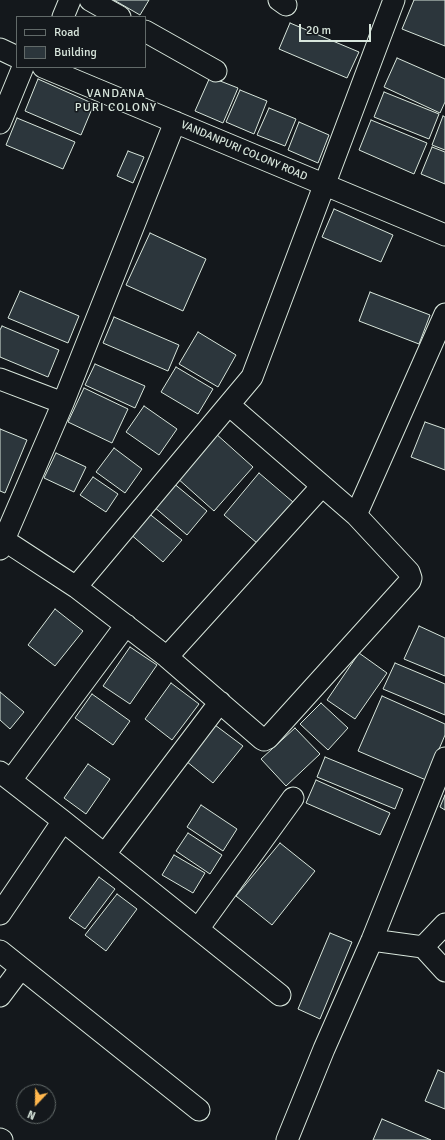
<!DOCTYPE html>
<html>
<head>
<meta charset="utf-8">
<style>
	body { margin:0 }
	#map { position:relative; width:445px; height:1140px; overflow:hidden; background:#14181c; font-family:Signika,sans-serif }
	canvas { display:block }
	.legend { position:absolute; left:16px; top:16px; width:130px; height:52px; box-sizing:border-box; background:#14181c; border:1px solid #626a69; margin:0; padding:5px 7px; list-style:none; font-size:12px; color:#d8e6dc }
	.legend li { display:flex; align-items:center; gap:8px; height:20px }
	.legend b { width:20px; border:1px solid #626a69 }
	.north { position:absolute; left:16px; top:1084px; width:40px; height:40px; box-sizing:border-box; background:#14181c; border:1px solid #626a69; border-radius:50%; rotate:202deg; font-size:11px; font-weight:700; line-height:16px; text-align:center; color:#d8e6dc }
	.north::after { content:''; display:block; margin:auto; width:14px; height:18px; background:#ffb74d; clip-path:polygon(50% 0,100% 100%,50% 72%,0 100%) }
	.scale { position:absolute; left:299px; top:24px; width:72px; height:18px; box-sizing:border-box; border:2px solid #d8e6dc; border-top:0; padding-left:5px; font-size:12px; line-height:14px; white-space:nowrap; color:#d8e6dc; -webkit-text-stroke:3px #14181c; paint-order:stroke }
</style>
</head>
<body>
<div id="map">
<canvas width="445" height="1140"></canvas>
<ul class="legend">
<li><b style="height:5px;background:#14181c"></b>Road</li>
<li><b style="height:11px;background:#2c363c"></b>Building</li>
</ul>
<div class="north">N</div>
<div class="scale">20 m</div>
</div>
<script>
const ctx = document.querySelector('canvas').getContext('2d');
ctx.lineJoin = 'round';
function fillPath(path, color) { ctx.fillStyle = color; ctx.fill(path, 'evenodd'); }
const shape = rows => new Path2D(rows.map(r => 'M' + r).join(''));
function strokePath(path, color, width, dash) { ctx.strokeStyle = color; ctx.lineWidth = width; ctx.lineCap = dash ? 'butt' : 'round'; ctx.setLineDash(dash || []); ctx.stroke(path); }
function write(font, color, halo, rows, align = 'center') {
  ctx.font = font + ' Signika,sans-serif'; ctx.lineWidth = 3; ctx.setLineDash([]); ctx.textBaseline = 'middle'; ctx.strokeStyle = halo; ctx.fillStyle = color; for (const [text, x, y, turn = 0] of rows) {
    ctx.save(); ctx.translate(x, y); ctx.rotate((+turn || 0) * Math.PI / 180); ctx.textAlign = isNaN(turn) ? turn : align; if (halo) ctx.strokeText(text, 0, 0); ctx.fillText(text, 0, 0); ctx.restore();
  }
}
const building = shape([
	[114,0,149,0,140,15,114,0],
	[414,0,445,0,445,46,402,29,414,0],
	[290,23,359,52,347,78,279,49,290,23],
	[397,58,445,79,445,102,440,113,384,87,397,58],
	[210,77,238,88,223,123,195,111,210,77],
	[38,79,94,104,81,135,25,111,38,79],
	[240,90,267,101,254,134,226,122,240,90],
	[384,92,439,114,429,139,374,117,384,92],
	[269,108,296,119,285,146,257,135,269,108],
	[443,116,445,117,445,150,432,145,443,116],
	[17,118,75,142,63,169,6,145,17,118],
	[371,120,427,143,414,174,359,150,371,120],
	[299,122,329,135,318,163,288,150,299,122],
	[432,147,445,152,445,184,421,174,432,147],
	[128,151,144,157,133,183,117,176,128,151],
	[334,209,393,235,381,262,322,237,334,209],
	[150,233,206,259,183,311,126,285,150,233],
	[20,291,79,316,68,343,8,318,20,291],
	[370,292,430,315,419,344,359,321,370,292],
	[114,317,179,345,168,371,103,343,114,317],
	[2,326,59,350,48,377,0,357,0,330,2,326],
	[198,332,236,355,218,387,179,364,198,332],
	[95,364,145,386,135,408,85,385,95,364],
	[176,367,213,389,198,414,161,392,176,367],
	[84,388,128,409,112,443,68,422,84,388],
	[144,406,177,429,159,455,126,432,144,406],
	[425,422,445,429,445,470,411,457,425,422],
	[0,429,27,440,5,493,0,491,0,429],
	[215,433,253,467,214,511,176,477,215,433],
	[114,448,142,469,125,493,96,472,114,448],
	[56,453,86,467,74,492,44,478,56,453],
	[259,473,293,502,257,543,224,515,259,473],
	[93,477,118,494,106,512,80,495,93,477],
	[172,482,207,511,187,535,153,506,172,482],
	[147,512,182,540,163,562,129,533,147,512],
	[55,609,83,631,55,666,28,645,55,609],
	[419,626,445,638,445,676,404,659,419,626],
	[130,647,157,665,130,704,103,686,130,647],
	[359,653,387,673,355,719,327,700,359,653],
	[395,663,445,684,445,715,383,689,395,663],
	[171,683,199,704,172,740,145,719,171,683],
	[0,692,24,712,10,729,0,720,0,692],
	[92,694,130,721,113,745,75,718,92,694],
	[382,696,445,724,445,735,426,780,358,751,382,696],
	[321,703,348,728,328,750,300,724,321,703],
	[215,725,243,746,213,783,186,761,215,725],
	[295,728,320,754,286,786,261,759,295,728],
	[325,757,403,789,395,809,317,777,325,757],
	[88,764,110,779,86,814,64,798,88,764],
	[316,780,390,813,380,835,306,803,316,780],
	[445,795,445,810,440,807,445,795],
	[201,805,237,829,223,851,187,827,201,805],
	[188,833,222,855,210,874,176,851,188,833],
	[280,843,315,871,272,925,236,896,280,843],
	[174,855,205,873,193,893,162,875,174,855],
	[99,877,115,889,85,929,69,918,99,877],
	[117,894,137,909,106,951,85,935,117,894],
	[330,933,352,942,320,1019,298,1009,330,933],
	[438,1070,445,1073,445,1109,425,1101,438,1070],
	[382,1119,431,1140,373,1140,382,1119]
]);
const street = shape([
	[90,0,120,17],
	[279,0,286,5],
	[63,17,70,0],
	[145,31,216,71],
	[0,49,17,57],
	[43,67,445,235],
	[0,123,23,67],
	[0,379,63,403],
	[356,515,445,314],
	[4,540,76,587,252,377,394,0],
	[0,549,63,403,175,122],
	[76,587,167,657,262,739,264,740,268,738,410,581,411,578,409,572,356,515,229,405],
	[167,657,322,486],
	[0,772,63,821,280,995],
	[11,780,126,625],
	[105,854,220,702],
	[0,914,63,821],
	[198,929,293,798],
	[372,940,423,947,445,971],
	[423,947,445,924],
	[0,951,199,1110],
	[0,996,21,968],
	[0,1139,2,1140],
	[287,1140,324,1049,372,940,445,758]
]);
const streetNames = [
	["VANDANPURI COLONY ROAD",244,151,23]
];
const neighbourhoodNames = [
	["VANDANA",116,94],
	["PURI COLONY",116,108]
];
fillPath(building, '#2c363c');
strokePath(building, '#d8e6dc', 1);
strokePath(street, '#d8e6dc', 23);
strokePath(street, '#14181c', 21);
write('11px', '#d8e6dc', '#14181c', streetNames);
ctx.letterSpacing = '1px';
write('12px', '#d8e6dc', '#14181c', neighbourhoodNames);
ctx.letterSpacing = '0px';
</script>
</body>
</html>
